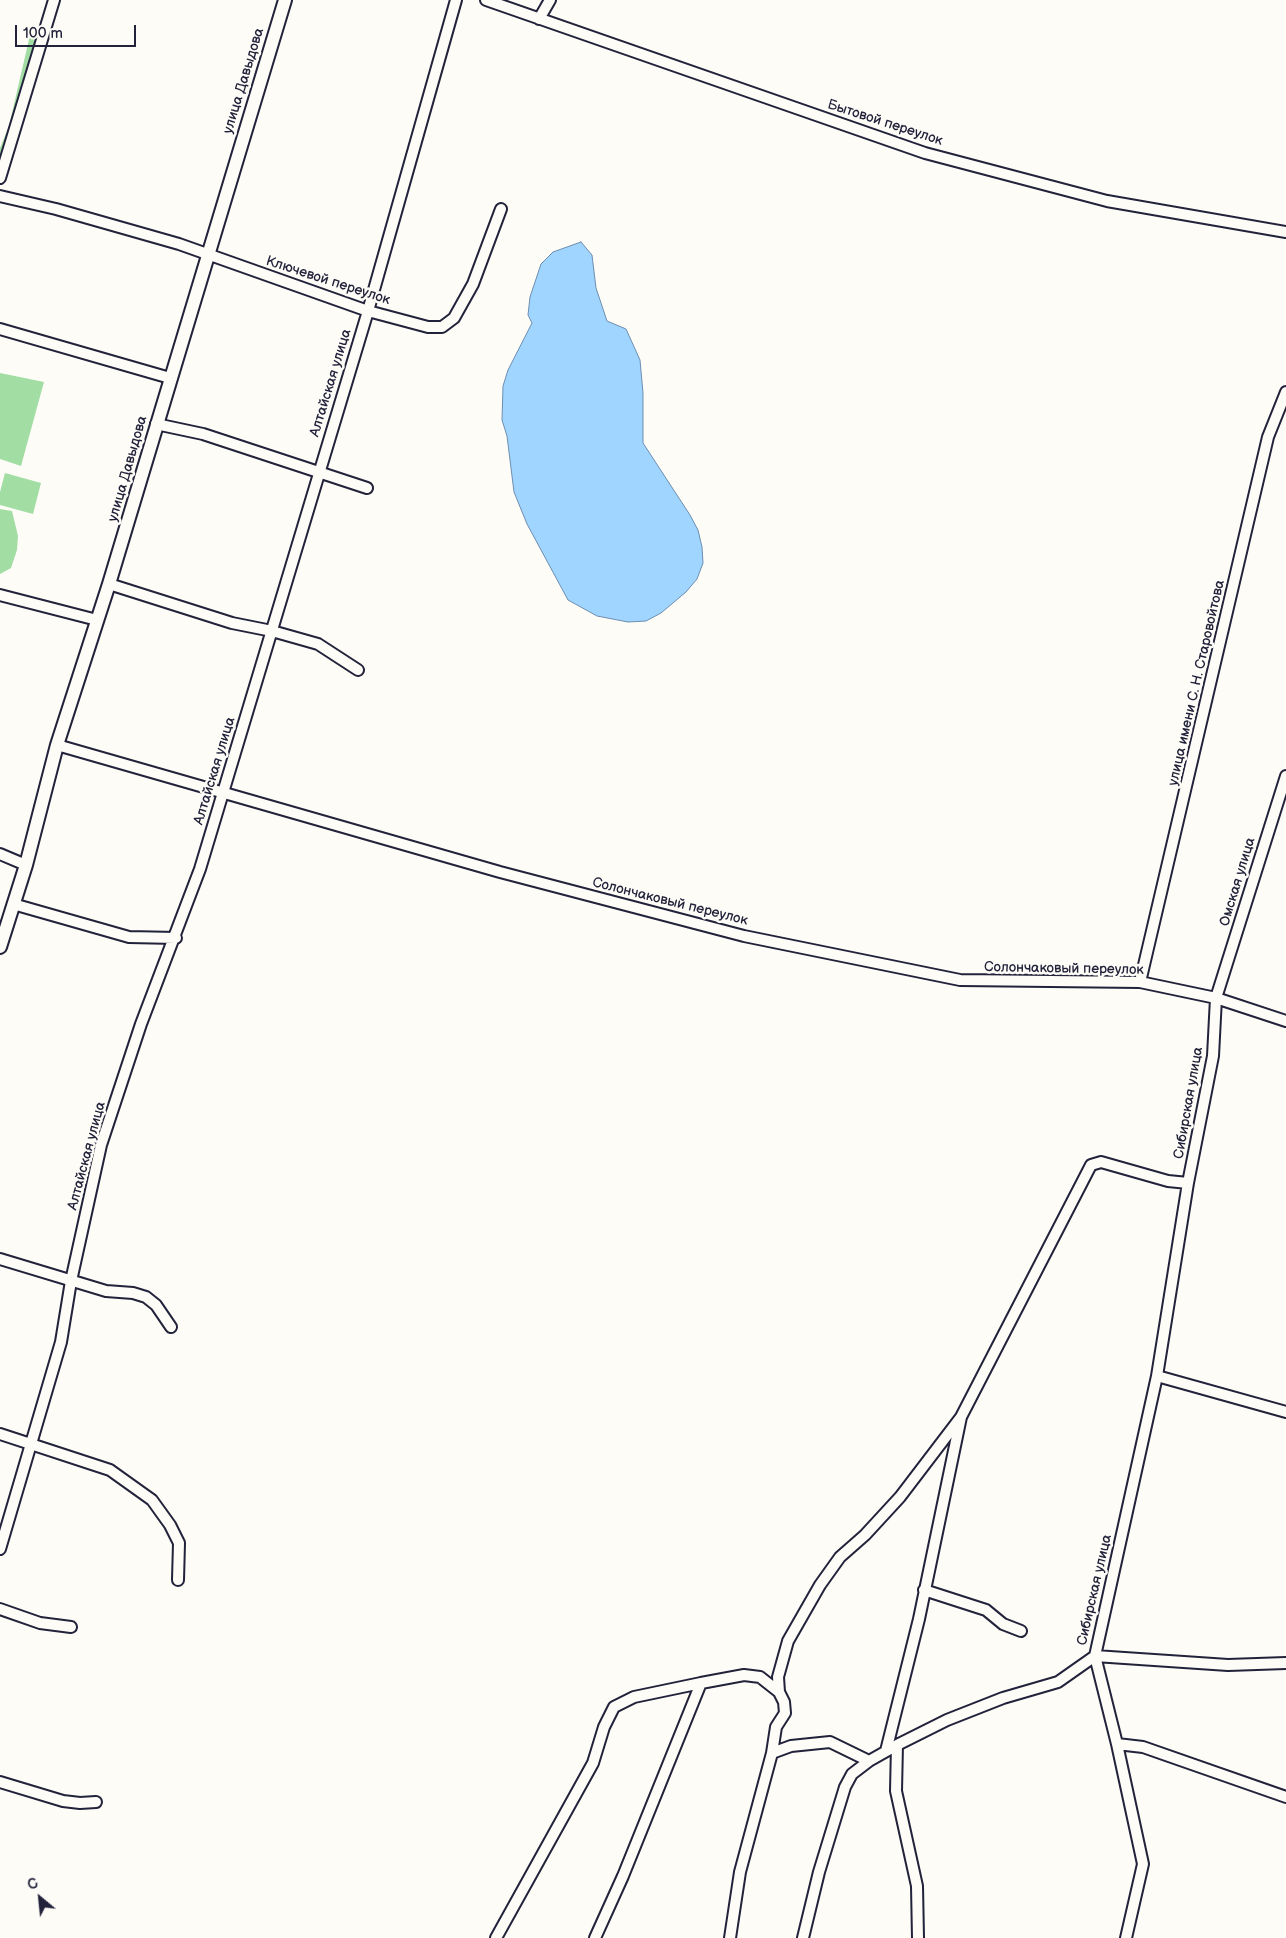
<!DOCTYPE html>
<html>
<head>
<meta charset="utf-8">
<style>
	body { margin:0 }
	#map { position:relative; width:1286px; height:1938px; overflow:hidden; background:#fdfcf7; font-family:"Balsamiq Sans",sans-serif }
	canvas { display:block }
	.north { position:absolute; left:15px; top:1873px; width:50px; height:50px; -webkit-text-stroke:4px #fdfcf7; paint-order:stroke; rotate:332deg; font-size:14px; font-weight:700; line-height:20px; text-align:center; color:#22223b }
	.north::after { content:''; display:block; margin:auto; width:18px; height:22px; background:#22223b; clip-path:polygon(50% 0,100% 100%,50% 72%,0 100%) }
	.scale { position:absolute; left:15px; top:25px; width:121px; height:22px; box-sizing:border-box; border:2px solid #22223b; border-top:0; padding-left:6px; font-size:15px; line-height:18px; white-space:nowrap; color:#22223b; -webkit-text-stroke:4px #fdfcf7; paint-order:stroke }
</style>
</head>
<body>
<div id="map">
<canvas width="1286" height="1938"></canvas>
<div class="north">С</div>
<div class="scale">100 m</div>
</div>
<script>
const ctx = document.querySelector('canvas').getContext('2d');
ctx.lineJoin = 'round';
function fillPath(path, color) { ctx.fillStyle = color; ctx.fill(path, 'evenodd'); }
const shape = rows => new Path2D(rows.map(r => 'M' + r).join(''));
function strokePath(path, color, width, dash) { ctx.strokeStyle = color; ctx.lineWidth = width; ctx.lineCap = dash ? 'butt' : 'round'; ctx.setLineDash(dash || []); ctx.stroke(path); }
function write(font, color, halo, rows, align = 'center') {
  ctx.font = font + ' "Balsamiq Sans",sans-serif'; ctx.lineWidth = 5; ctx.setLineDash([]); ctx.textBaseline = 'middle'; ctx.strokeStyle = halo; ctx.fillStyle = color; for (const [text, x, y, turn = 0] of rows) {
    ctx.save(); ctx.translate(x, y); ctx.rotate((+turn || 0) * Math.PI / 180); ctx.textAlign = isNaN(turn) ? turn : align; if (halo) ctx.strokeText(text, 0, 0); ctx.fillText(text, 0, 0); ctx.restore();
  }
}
const green = shape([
	[34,34,35,41,0,163,0,148,9,126,30,35],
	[0,373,44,382,21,466,0,459],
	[5,473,41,483,33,514,0,505,0,492],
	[0,509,12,511,18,536,17,550,11,568,0,574]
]);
const water = shape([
	[581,242,592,255,596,288,607,321,626,329,640,360,643,393,643,443,690,515,698,530,702,547,703,563,697,579,686,592,661,613,646,621,628,622,597,616,568,600,527,524,514,492,507,436,502,420,503,386,508,370,532,323,528,315,530,297,541,264,553,252,581,242]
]);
const minor = shape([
	[486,0,925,153,1107,201,1286,232],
	[539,19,550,0],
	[0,178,54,0],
	[0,196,56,209,179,244,368,311,428,327,442,327,454,318,473,284,501,209],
	[0,329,170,378],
	[156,424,203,434,367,488],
	[109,584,232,623,272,631,318,644,358,670],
	[0,595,97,620],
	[57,745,500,872,744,936,960,980,1140,982,1216,998,1286,1021],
	[0,854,26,865],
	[13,904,129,937,176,938],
	[1140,982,1268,437,1286,392],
	[0,1259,106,1291,133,1293,146,1297,156,1305,171,1327],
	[1157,1376,1286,1412],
	[961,1417,1091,1165,1101,1162,1168,1181,1188,1183],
	[0,1434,110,1470,152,1500,170,1525,179,1543,178,1580],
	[0,1549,61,1342,71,1281,101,1145,141,1024,200,869,368,311,456,0],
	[924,1590,986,1610,1003,1624,1021,1631],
	[0,1609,40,1623,71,1627],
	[701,1683,744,1675,760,1677,779,1692,784,1702,785,1713,776,1727,772,1753,791,1746,830,1742,869,1761,892,1748],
	[779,1692,778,1677,788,1641,820,1585,840,1557,865,1535,900,1497,961,1417,919,1619,886,1751],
	[1117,1744,1143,1747,1286,1797],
	[0,1782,63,1801,80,1803,96,1802],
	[496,1938,593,1763,604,1727,614,1707,634,1697,701,1683,623,1876,595,1938],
	[730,1938,740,1872,772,1753],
	[803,1938,819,1872,845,1787,852,1774,869,1761],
	[918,1938,917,1886,896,1791,897,1745,947,1720,1003,1698,1058,1682,1095,1656,1157,1376,1188,1183,1213,1056,1216,998,1286,776],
	[1126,1938,1143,1864,1117,1744,1095,1656,1228,1665,1286,1663]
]);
const major = shape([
	[0,947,26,865,57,745,109,584,285,0]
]);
const streetNames = [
	["улица Давыдова",244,81,-73],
	["Бытовой переулок",885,123,18],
	["Ключевой переулок",328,281,18],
	["Алтайская улица",331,383,-73],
	["улица Давыдова",128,469,-74],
	["улица имени С. Н. Старовойтова",1197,683,-77],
	["Алтайская улица",215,771,-73],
	["Омская улица",1238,882,-73],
	["Солончаковый переулок",670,902,14],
	["Солончаковый переулок",1064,969,1],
	["Сибирская улица",1189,1103,-80],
	["Алтайская улица",87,1156,-75],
	["Сибирская улица",1095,1590,-77]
];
fillPath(green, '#a2dda3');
fillPath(water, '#9fd5fe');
strokePath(water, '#6d8db0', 1);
strokePath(minor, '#22223b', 14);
strokePath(major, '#22223b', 16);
strokePath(minor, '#fdfcf7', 10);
strokePath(major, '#fdfcf7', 12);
write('14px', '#22223b', '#fdfcf7', streetNames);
</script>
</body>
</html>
